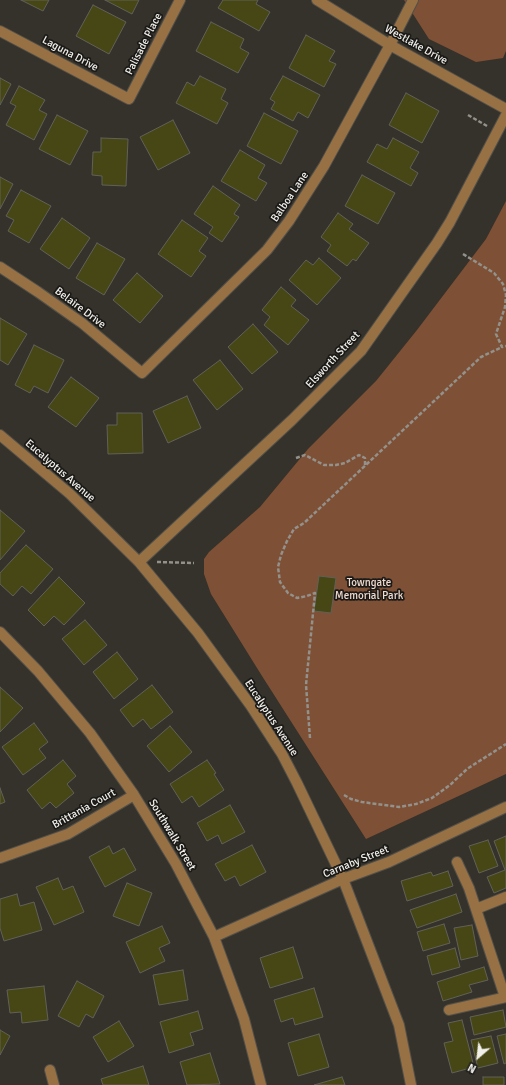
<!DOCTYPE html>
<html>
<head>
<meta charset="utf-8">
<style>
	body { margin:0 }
	#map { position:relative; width:506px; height:1085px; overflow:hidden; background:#35322b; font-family:Signika,sans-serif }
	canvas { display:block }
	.north { position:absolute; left:458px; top:1037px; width:40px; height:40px; -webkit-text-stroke:3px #1b1a17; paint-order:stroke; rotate:208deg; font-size:11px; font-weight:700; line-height:16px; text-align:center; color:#f1f0eb }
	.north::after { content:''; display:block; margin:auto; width:14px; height:18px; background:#f1f0eb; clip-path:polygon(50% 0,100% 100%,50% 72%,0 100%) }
</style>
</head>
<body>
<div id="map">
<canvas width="506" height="1085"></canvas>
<div class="north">N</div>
</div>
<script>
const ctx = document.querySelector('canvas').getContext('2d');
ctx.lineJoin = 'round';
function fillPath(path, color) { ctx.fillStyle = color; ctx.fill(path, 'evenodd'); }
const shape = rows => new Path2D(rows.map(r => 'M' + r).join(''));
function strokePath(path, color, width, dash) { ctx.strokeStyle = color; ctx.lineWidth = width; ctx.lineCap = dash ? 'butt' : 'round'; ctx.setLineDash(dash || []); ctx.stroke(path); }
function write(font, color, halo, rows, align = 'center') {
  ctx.font = font + ' Signika,sans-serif'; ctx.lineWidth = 3.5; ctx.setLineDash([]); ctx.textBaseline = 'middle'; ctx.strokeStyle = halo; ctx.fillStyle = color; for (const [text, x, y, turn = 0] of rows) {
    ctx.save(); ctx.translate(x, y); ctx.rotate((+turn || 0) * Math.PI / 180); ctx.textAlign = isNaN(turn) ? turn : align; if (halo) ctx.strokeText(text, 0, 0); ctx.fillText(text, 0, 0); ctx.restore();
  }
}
const green = shape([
	[404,0,506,0,506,51,503,58,476,62,429,39],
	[506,201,506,774,366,839,262,676,211,594,204,574,204,559,209,552,260,507,308,449,376,381,417,330,486,239]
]);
const building = shape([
	[21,0,49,0,43,11,21,0],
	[105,0,139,0,132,14,105,0],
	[223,0,258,0,256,4,270,12,259,31,218,8,223,0],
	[93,5,126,22,109,54,76,36,93,5],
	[211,22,244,39,240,48,249,53,238,73,196,51,211,22],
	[306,35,335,51,329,61,336,64,324,87,289,68,306,35],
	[200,76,226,89,221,99,228,103,217,124,176,103,187,82,194,86,200,76],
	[283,76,320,95,308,118,298,112,293,121,271,109,275,102,270,99,283,76],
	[0,78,11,84,0,105,0,78],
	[19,86,45,100,39,110,47,114,34,140,6,125,16,106,10,103,19,86],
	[406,93,439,111,422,143,389,125,406,93],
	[264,113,298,131,281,164,247,146,264,113],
	[57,115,88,131,70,165,39,149,57,115],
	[173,120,190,153,158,170,140,137,173,120],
	[101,138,128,139,126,186,102,185,102,176,92,175,93,152,101,152,101,138],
	[393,138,419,152,410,168,418,173,411,186,367,162,377,144,387,149,393,138],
	[240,150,265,165,258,178,267,183,256,201,221,181,240,150],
	[362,175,395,193,378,224,345,206,362,175],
	[0,177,13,184,0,209,0,177],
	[213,186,240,205,234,214,239,217,222,242,209,233,213,227,194,214,213,186],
	[21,190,51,206,29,243,8,231,14,220,6,216,21,190],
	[338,213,353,224,349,229,369,243,356,261,353,259,347,266,327,251,331,245,321,237,338,213],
	[62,218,90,238,69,269,40,249,62,218],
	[182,220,208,238,199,251,206,256,191,277,158,254,182,220],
	[97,243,125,259,104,295,76,278,97,243],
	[319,258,341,278,317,305,289,280,306,260,313,265,319,258],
	[137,273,163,296,140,323,113,300,137,273],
	[281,287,296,300,291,306,309,320,288,345,264,325,270,317,262,310,281,287],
	[0,318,27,334,8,365,0,360,0,318],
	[253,324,278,352,252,374,228,347,253,324],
	[34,345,64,360,48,393,34,386,30,393,15,385,34,345],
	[220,360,243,389,217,410,193,380,220,360],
	[71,377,99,398,76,427,48,407,71,377],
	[187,396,201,428,168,443,153,411,187,396],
	[117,413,142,413,143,453,108,454,107,425,117,425,117,413],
	[0,510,25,531,0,560,0,510],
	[26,545,53,569,31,594,22,586,13,596,0,584,0,573,26,545],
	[319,576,336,578,331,613,314,611,319,576],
	[59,577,85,603,64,625,54,616,44,626,28,610,59,577],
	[85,620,107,645,84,665,62,639,85,620],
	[117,652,138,679,114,699,93,672,117,652],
	[152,685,173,712,151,729,143,719,133,727,120,710,152,685],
	[0,687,23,708,0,732,0,687],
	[34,723,48,742,39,749,46,758,23,775,2,747,34,723],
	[170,726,192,752,169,772,147,746,170,726],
	[63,760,76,776,67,784,74,793,56,808,50,802,42,809,27,790,63,760],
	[207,760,216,773,214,774,224,790,199,807,192,796,182,803,170,784,207,760],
	[0,788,5,802,0,804,0,788],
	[230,805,245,832,222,844,218,835,207,841,197,823,230,805],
	[506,836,506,888,494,893,487,877,505,870,494,841,506,836],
	[488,840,498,866,479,873,469,846,488,840],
	[252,845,266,872,240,886,235,876,225,881,215,864,252,845],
	[109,846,113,854,124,848,136,870,105,887,89,857,109,846],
	[448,871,453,886,407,901,401,881,431,872,433,876,448,871],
	[58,878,63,890,73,886,84,912,54,925,36,887,58,878],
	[127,883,152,893,139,926,113,916,127,883],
	[17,894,20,906,34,902,42,930,4,941,0,928,0,899,17,894],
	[456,894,462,912,417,928,410,910,456,894],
	[444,924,450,943,423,951,417,932,444,924],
	[472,925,478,956,461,960,454,928,472,925],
	[162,926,170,943,159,948,165,961,140,973,126,942,162,926],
	[293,947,303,978,270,988,260,958,293,947],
	[455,948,460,967,432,975,427,956,455,948],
	[484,967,488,980,469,985,472,992,443,1001,437,982,484,967],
	[183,970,188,1000,159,1005,153,975,183,970],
	[77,981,104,996,93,1018,86,1014,79,1027,58,1016,77,981],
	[44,986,48,1020,22,1023,21,1012,10,1013,7,990,44,986],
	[314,988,323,1017,295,1025,293,1018,281,1022,274,1000,314,988],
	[503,1010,506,1027,474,1035,470,1017,503,1010],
	[198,1011,203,1029,190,1033,194,1045,169,1053,160,1022,198,1011],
	[462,1020,474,1067,452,1073,444,1043,453,1041,448,1023,462,1020],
	[119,1021,134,1046,108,1062,93,1037,119,1021],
	[0,1030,10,1036,0,1055,0,1030],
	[319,1034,329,1067,298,1076,288,1043,319,1034],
	[506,1034,506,1063,504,1064,497,1036,506,1034],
	[491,1036,498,1063,478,1068,471,1040,491,1036],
	[210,1053,220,1084,187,1085,180,1062,210,1053],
	[143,1066,149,1085,103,1085,101,1079,143,1066],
	[342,1077,345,1085,314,1085,342,1077],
	[483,1077,504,1077,504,1085,483,1085,483,1077]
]);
const path = shape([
	[468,115,487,126],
	[463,254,494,273,503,284,506,295,505,307,496,334,502,347,506,346],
	[296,458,305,455,324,465,336,465,345,463,359,455,365,458,365,465],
	[157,562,194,563],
	[310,738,306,685,315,593,307,596,297,598,288,593,280,582,278,567,281,555,287,541,294,529,304,523,481,357,502,347],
	[344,795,351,799,362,802,399,807,416,804,432,798,450,785,467,769,506,744]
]);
const minor = shape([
	[317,0,390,45,506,109],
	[0,31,129,99,180,0],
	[0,267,38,292,82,323,142,373,267,250,289,221,324,166,390,45,413,0],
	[0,435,70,494,139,562,198,633,251,706,282,754,297,783,343,879,399,1025,411,1085],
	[139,562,292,420,361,351,437,243,450,222,506,115],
	[0,632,38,671,90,733,134,795,176,864,214,937,244,1019,261,1085],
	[0,858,68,834,134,795],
	[457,862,469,888,505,997],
	[476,909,506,897],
	[214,937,343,879,389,862,506,807],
	[449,1010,506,997],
	[50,1070,54,1085]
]);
const streetNames = [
	["Palisade Place",144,44,-63],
	["Westlake Drive",416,45,29],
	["Laguna Drive",70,54,28],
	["Balboa Lane",290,197,-56],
	["Belaire Drive",80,308,37],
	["Elsworth Street",333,360,-47],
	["Eucalyptus Avenue",60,471,41],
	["Eucalyptus Avenue",271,718,57],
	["Brittania Court",84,809,-29],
	["Southwalk Street",172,835,59],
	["Carnaby Street",356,862,-22]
];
const parkNames = [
	["Towngate",369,583],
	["Memorial Park",369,596]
];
fillPath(green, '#7e5036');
fillPath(building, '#474715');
strokePath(building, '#616159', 1);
strokePath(minor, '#53504a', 12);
strokePath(path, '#93918b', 2.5, [4, 2]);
strokePath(minor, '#977143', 10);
write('11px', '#f1f0eb', '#1b1a17', streetNames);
write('11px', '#f1dbcf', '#1b1a17', parkNames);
</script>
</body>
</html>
